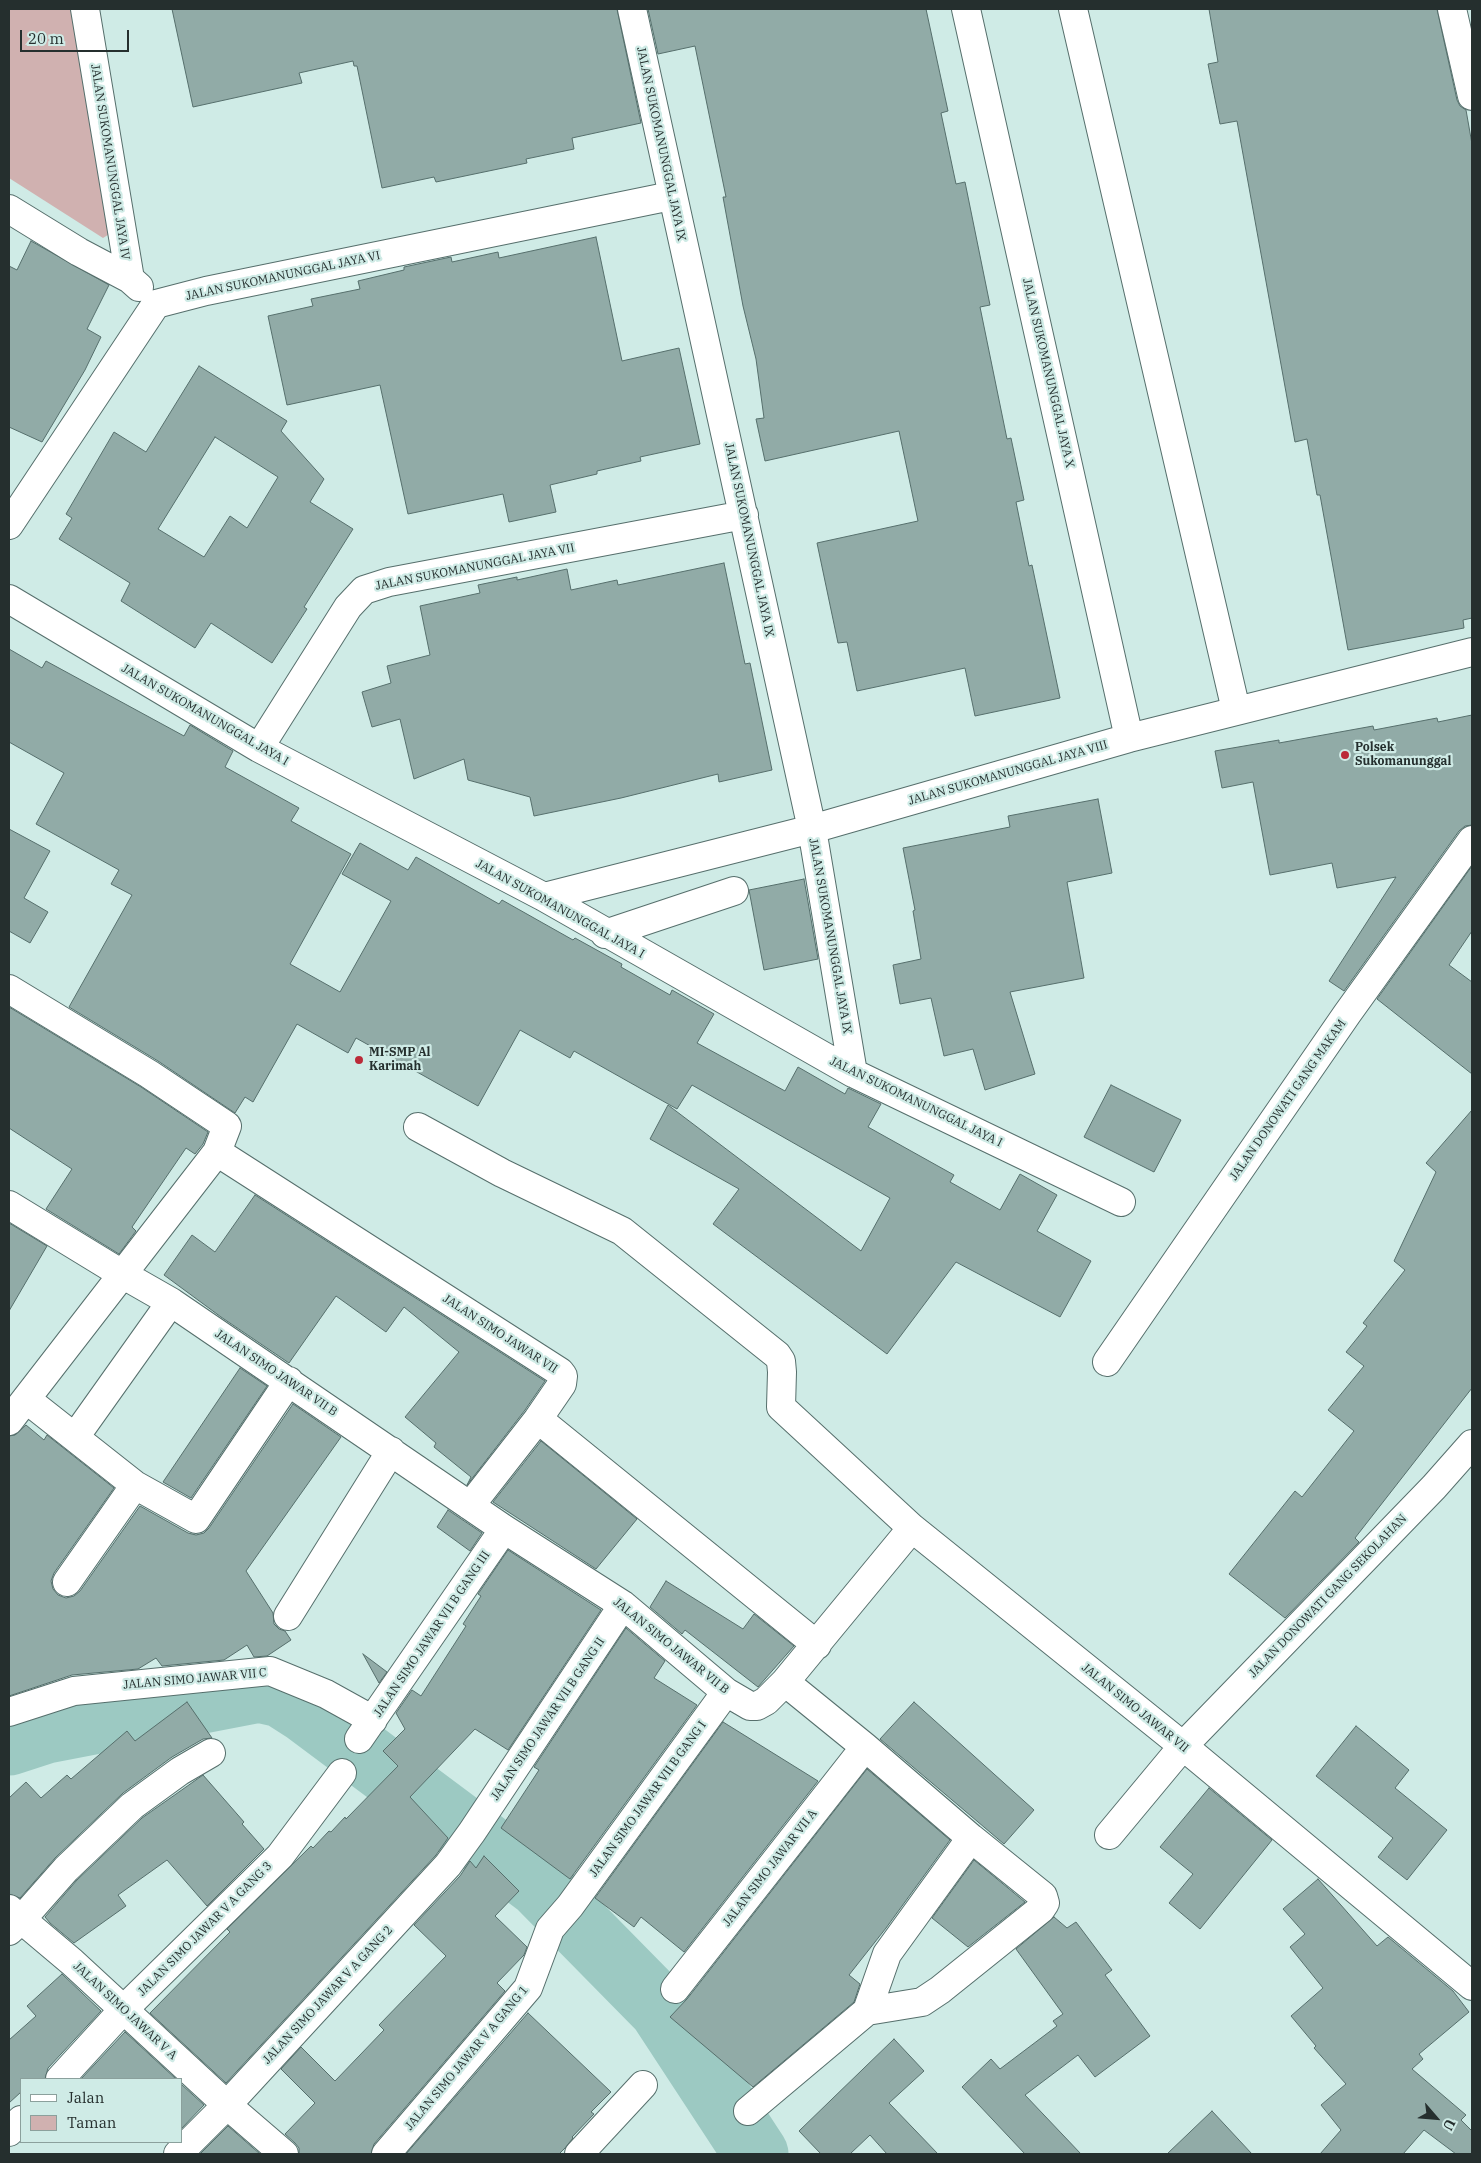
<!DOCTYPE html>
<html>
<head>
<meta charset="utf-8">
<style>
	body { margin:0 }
	#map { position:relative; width:1481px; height:2163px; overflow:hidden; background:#cfebe6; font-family:"IBM Plex Serif",serif }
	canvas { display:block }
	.frame { position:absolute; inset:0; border:10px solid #252f2e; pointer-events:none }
	.legend { position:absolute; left:20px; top:2078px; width:162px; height:65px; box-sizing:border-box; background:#cfebe6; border:1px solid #8ba09c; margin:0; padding:6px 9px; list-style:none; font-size:15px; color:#252f2e }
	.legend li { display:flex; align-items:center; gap:10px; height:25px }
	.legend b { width:25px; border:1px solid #8ba09c }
	.north { position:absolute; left:1411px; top:2093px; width:50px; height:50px; -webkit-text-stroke:4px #cfebe6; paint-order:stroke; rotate:117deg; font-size:14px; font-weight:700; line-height:20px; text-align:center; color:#252f2e }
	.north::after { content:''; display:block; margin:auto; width:18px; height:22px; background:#252f2e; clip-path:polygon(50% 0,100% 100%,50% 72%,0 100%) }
	.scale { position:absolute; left:20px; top:30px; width:109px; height:22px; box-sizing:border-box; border:2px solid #252f2e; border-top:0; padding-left:6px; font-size:15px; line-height:18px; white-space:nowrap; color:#252f2e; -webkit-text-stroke:4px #cfebe6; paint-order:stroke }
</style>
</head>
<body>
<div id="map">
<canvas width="1481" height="2163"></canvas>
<div class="frame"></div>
<ul class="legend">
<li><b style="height:6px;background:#fff"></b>Jalan</li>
<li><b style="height:14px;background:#d0b1b0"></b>Taman</li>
</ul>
<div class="north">U</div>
<div class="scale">20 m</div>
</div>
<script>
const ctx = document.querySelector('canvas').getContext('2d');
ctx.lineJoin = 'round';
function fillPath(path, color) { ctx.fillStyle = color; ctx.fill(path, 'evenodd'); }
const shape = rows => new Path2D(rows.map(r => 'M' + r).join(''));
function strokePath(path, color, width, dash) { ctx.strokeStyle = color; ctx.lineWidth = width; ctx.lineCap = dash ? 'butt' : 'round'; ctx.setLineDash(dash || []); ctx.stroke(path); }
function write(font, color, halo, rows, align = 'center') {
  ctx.font = font + ' "IBM Plex Serif",serif'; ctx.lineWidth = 4.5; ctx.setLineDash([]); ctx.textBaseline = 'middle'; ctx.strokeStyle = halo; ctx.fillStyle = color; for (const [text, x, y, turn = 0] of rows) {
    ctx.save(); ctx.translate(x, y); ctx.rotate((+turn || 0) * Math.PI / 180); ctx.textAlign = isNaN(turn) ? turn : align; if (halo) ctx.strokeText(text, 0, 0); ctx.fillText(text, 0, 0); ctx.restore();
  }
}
const green = shape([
	[9,9,78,9,119,228,103,238,9,178]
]);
const river = shape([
	[9,1743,46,1731,259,1690,281,1695,306,1711,539,1885,661,2009,756,2154]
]);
const building = shape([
	[172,9,617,9,641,123,572,138,574,149,526,159,527,163,436,182,434,177,382,188,357,66,354,66,353,61,299,73,302,83,193,107,172,9],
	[648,9,926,9,948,111,941,113,956,184,965,182,990,305,980,307,1007,439,1011,438,1024,500,1016,502,1029,566,1032,565,1060,698,975,716,965,668,857,691,847,642,838,643,817,543,918,521,899,431,765,461,756,419,764,418,756,359,743,306,723,197,726,197,695,46,658,54,648,9],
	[1209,9,1437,9,1457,100,1460,106,1466,110,1472,144,1472,618,1463,620,1464,628,1348,650,1320,495,1317,495,1307,439,1295,442,1237,121,1220,124,1208,64,1218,62,1209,9],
	[596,237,622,361,679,348,700,444,640,457,641,461,597,471,597,474,550,485,556,512,509,522,503,494,408,514,380,385,287,405,268,316,313,306,311,299,360,289,358,281,404,270,404,267,451,257,452,262,498,252,499,258,596,237],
	[31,241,109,285,87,329,101,337,85,370,42,442,9,427,9,266,17,270,31,241],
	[199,366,287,421,281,431,324,479,310,502,353,529,304,607,307,609,272,663,211,623,195,648,121,601,130,583,59,539,72,518,66,514,114,432,146,452,199,366],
	[215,437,278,477,247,528,230,516,204,557,158,529,215,437],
	[724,563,745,664,750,663,772,770,719,782,718,774,621,798,534,816,530,797,468,780,464,759,414,779,400,719,372,727,362,692,391,683,387,666,430,655,420,606,480,593,478,585,517,577,517,580,567,569,571,590,617,580,618,585,724,563],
	[9,649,42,668,46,661,184,736,190,725,233,751,225,767,299,808,291,821,351,854,290,964,340,992,391,901,342,874,360,843,408,870,416,857,499,904,502,900,573,940,575,938,622,964,621,967,670,995,672,990,714,1014,697,1043,785,1091,798,1067,845,1094,848,1088,881,1104,868,1127,954,1175,950,1182,1000,1210,1020,1174,1057,1195,1037,1231,1091,1261,1060,1317,956,1262,887,1354,713,1224,739,1189,650,1139,668,1105,861,1251,890,1198,692,1085,677,1109,574,1051,570,1058,520,1030,478,1106,356,1038,348,1053,297,1024,253,1102,245,1097,235,1113,158,1061,69,1007,132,895,111,884,119,870,36,824,64,773,9,742,9,649],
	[1472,715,1472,825,1465,826,1459,831,1344,991,1329,981,1396,877,1337,888,1332,863,1270,875,1253,782,1222,788,1215,751,1279,740,1279,743,1373,726,1374,730,1437,718,1438,722,1472,715],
	[1098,799,1112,873,1067,882,1084,978,1010,992,1035,1074,985,1090,973,1049,944,1056,931,998,900,1004,893,965,921,959,913,911,915,910,903,848,1010,827,1008,816,1098,799],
	[9,829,50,851,24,898,48,912,30,943,9,931,9,829],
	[1472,866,1472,931,1449,965,1472,982,1472,1074,1377,999,1472,866],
	[804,879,818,959,764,970,749,890,804,879],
	[9,1007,141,1087,208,1132,203,1144,195,1154,186,1148,132,1227,136,1231,119,1254,46,1209,72,1169,9,1128,9,1007],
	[1111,1085,1181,1120,1154,1172,1084,1137,1111,1085],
	[1472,1110,1472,1388,1355,1538,1359,1542,1285,1618,1229,1574,1295,1491,1302,1497,1354,1431,1328,1410,1364,1366,1346,1352,1367,1326,1363,1323,1405,1270,1394,1261,1436,1172,1426,1163,1472,1110],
	[255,1195,545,1381,525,1410,467,1485,471,1477,434,1447,436,1443,405,1417,459,1352,404,1307,386,1332,336,1296,289,1363,221,1317,164,1275,192,1235,215,1252,255,1195],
	[9,1223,47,1246,9,1311,9,1223],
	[240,1368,267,1386,191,1498,163,1482,240,1368],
	[293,1404,341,1437,246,1571,273,1613,274,1624,279,1629,285,1631,291,1640,267,1656,254,1657,247,1645,224,1660,162,1666,156,1658,138,1669,72,1675,9,1696,9,1436,15,1435,26,1425,44,1440,47,1435,114,1488,54,1573,51,1581,53,1589,58,1595,66,1598,74,1596,80,1591,140,1506,188,1533,196,1535,204,1533,209,1528,293,1404],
	[541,1441,637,1519,596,1569,493,1502,541,1441],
	[448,1510,482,1533,470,1551,437,1527,448,1510],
	[508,1550,601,1610,508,1750,475,1729,410,1797,448,1838,436,1855,226,2083,150,2013,230,1932,227,1929,311,1846,313,1848,329,1831,331,1832,345,1817,346,1819,398,1766,383,1751,405,1729,396,1713,412,1690,421,1696,466,1626,463,1624,481,1596,478,1594,508,1550],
	[666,1581,743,1629,754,1614,794,1646,758,1687,685,1630,682,1634,650,1607,666,1581],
	[626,1628,665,1661,654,1678,697,1705,570,1879,501,1828,539,1770,534,1767,626,1628],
	[363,1654,387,1672,379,1683,363,1654],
	[187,1702,212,1738,203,1739,172,1757,123,1793,55,1858,20,1898,9,1894,9,1798,26,1782,41,1798,67,1775,71,1779,127,1731,135,1741,187,1702],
	[914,1702,1034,1810,1004,1844,880,1739,914,1702],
	[723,1722,818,1781,684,1952,641,1917,634,1927,595,1898,723,1722],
	[1356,1726,1409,1770,1395,1788,1447,1830,1407,1880,1378,1857,1393,1838,1316,1776,1356,1726],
	[867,1769,950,1840,886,1928,849,1975,860,1984,854,2002,753,2087,670,2017,687,1999,867,1769],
	[203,1775,244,1822,242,1824,264,1849,207,1906,167,1860,118,1895,126,1906,74,1943,50,1923,45,1917,77,1880,142,1818,203,1775],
	[1209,1788,1272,1840,1200,1929,1169,1903,1193,1874,1160,1847,1209,1788],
	[484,1856,519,1891,495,1916,527,1947,524,1955,497,1983,505,1991,374,2144,371,2154,299,2154,299,2148,295,2143,285,2134,315,2103,281,2069,301,2047,335,2081,384,2030,379,2025,446,1956,414,1925,460,1876,470,1861,476,1868,484,1856],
	[974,1860,1025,1902,968,1947,932,1918,974,1860],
	[1318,1879,1377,1946,1388,1937,1453,1991,1469,2012,1419,2054,1423,2059,1412,2069,1466,2115,1461,2120,1472,2131,1472,2154,1456,2154,1424,2130,1403,2154,1320,2154,1341,2130,1321,2105,1346,2084,1314,2048,1316,2046,1291,2016,1323,1988,1290,1947,1305,1934,1283,1909,1318,1879],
	[1054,1917,1067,1928,1076,1922,1112,1970,1105,1975,1150,2036,1095,2077,1078,2055,1025,2095,1081,2154,1025,2154,962,2087,991,2059,1000,2069,1057,2026,1053,2021,1063,2014,1016,1949,1054,1917],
	[62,1974,101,2011,48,2068,45,2079,21,2079,21,2092,9,2103,9,2040,36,2016,27,2006,62,1974],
	[528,2013,611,2092,591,2112,594,2114,572,2137,573,2138,565,2148,559,2154,406,2154,528,2013],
	[125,2032,176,2079,81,2079,125,2032],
	[894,2039,924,2071,889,2103,938,2154,887,2154,870,2135,850,2154,821,2154,799,2131,894,2039],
	[181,2084,204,2105,181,2129,181,2084],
	[1212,2111,1252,2154,1167,2154,1212,2111],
	[228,2126,260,2154,200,2154,228,2126]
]);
const minor = shape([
	[85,9,130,279],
	[632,9,812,829,853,1073],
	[966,9,1129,738],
	[1073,9,1236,710],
	[1452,9,1472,96],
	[9,209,79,252,130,279,139,287],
	[9,525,156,304,206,291,671,196],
	[9,599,259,748,544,897,853,1073,1121,1202],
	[259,748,348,607,364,590,389,582,744,515],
	[544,897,812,829,1129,738,1472,652],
	[605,934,734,891],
	[9,989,149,1074,227,1126,217,1152,9,1421],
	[418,1127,502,1173,622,1231,777,1355,781,1361,782,1372,781,1407,912,1528],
	[217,1152,560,1372,563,1376,562,1384,538,1419,817,1645],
	[9,1205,122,1274,171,1302,504,1529,623,1605,726,1692,750,1706,757,1706,766,1701,785,1682,912,1528,1183,1746,1472,1986],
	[1107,1362,1347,1014,1472,840],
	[26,1399,135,1485,196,1519,289,1381],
	[75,1437,171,1302],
	[470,1506,538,1419],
	[67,1582,135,1485],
	[288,1616,391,1451],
	[9,1712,74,1691,270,1671,326,1694,373,1720],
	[359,1739,504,1529],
	[1109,1835,1183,1746,1434,1487,1472,1444],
	[9,1909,72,1962,227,2105,284,2154],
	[9,1931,21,1920,66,1869,132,1806,180,1771,211,1753],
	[675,1989,865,1747,785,1682],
	[867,2011,887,1954,971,1838],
	[60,2079,123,2010,280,1856,342,1773],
	[748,2111,867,2011,922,2002,940,1990,1041,1909,1045,1903,1043,1896,971,1838,865,1747],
	[9,2132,21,2120],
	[178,2154,227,2105,448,1865,472,1832,623,1605],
	[386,2154,528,1988,550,1929,570,1906,726,1692],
	[579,2154,643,2085]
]);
const markers = [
	[1345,755,5,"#bb2a38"],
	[359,1060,5,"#bb2a38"]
];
const streetNames = [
	["JALAN SUKOMANUNGGAL JAYA IX",661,144,78],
	["JALAN SUKOMANUNGGAL JAYA IV",110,162,81],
	["JALAN SUKOMANUNGGAL JAYA VI",283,276,-12],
	["JALAN SUKOMANUNGGAL JAYA X",1048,373,77],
	["JALAN SUKOMANUNGGAL JAYA IX",749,540,78],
	["JALAN SUKOMANUNGGAL JAYA VII",475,567,-11],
	["JALAN SUKOMANUNGGAL JAYA I",205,715,30],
	["JALAN SUKOMANUNGGAL JAYA VIII",1008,773,-16],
	["JALAN SUKOMANUNGGAL JAYA I",560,909,29],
	["JALAN SUKOMANUNGGAL JAYA IX",830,936,80],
	["JALAN DONOWATI GANG MAKAM",1288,1100,-55],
	["JALAN SUKOMANUNGGAL JAYA I",916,1102,26],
	["JALAN SIMO JAWAR VII",500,1334,33],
	["JALAN SIMO JAWAR VII B",276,1373,34],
	["JALAN DONOWATI GANG SEKOLAHAN",1328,1596,-46],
	["JALAN SIMO JAWAR VII B GANG III",432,1634,-56],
	["JALAN SIMO JAWAR VII B",671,1646,39],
	["JALAN SIMO JAWAR VII C",195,1679,-5],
	["JALAN SIMO JAWAR VII",1135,1708,39],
	["JALAN SIMO JAWAR VII B GANG II",548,1719,-56],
	["JALAN SIMO JAWAR VII B GANG I",648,1799,-54],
	["JALAN SIMO JAWAR VII A",770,1868,-52],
	["JALAN SIMO JAWAR V A GANG 3",205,1929,-45],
	["JALAN SIMO JAWAR V A GANG 2",328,1995,-47],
	["JALAN SIMO JAWAR V A",125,2011,43],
	["JALAN SIMO JAWAR V A GANG 1",467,2058,-50]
];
const poiNames = [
	["Polsek",1355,748],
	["Sukomanunggal",1355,762],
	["MI-SMP Al",369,1053],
	["Karimah",369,1067]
];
fillPath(green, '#d0b1b0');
strokePath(river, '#9cc9c2', 65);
fillPath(building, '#91aba7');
strokePath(building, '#566f6c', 1);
strokePath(minor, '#566f6c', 30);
strokePath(minor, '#fff', 28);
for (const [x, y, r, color] of markers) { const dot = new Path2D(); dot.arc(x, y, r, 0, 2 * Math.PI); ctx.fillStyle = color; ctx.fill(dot); strokePath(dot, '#cfebe6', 2); }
write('12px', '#252f2e', '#cfebe6', streetNames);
write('bold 12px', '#252f2e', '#cfebe6', poiNames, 'left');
</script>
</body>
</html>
